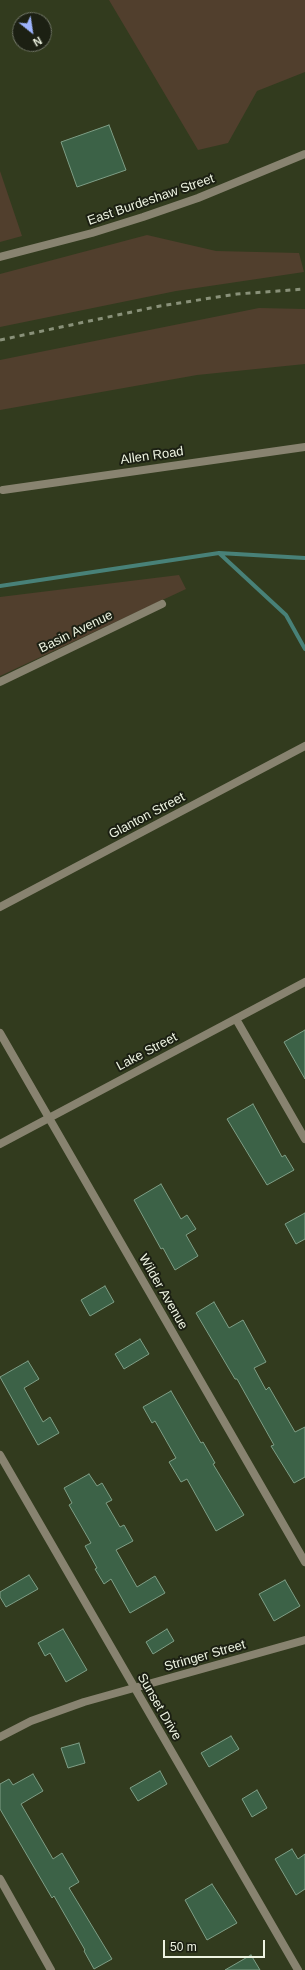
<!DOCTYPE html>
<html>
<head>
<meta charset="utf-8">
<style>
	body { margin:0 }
	#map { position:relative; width:305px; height:1970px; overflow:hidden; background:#323b1e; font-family:Arial,sans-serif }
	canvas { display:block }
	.north { position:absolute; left:12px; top:12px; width:40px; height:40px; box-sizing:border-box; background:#1c2013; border:1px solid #707566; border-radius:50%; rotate:150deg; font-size:11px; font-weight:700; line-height:16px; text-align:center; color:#eef4e2 }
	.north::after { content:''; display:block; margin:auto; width:14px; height:18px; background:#9eb4fd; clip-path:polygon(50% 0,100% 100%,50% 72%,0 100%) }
	.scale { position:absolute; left:163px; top:1940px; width:102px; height:18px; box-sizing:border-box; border:2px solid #eef4e2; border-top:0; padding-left:5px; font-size:12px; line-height:14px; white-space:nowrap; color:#eef4e2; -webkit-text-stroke:3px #1c2013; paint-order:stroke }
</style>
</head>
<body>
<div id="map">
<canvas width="305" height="1970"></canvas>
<div class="north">N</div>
<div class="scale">50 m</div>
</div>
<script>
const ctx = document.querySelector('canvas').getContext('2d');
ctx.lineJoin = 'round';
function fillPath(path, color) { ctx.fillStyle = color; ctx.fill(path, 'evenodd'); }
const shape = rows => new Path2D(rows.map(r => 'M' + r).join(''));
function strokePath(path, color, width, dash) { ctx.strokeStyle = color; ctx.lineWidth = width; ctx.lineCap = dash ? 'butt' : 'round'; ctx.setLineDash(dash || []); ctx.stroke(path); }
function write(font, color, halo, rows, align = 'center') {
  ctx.font = font + ' Arial,sans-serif'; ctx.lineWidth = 4; ctx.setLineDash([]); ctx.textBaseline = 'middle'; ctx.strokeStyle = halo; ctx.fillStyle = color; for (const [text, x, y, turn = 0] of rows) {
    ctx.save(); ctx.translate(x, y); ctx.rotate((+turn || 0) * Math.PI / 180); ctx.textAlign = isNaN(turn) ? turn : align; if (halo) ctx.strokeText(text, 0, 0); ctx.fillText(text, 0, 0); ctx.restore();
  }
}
const green = shape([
	[109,0,305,0,305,72,257,91,228,143,198,150],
	[0,171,22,236,0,242],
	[147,235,216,251,299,253,304,272,176,291,0,327,0,274],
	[259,308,305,309,305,364,197,375,0,410,0,360],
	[179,575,186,589,0,676,0,597]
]);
const stream = shape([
	[219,553,286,615,305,649],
	[0,586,219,553,305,558]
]);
const building = shape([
	[109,125,126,170,77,187,61,142,109,125],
	[305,1030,305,1079,284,1042,305,1030],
	[253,1104,282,1157,285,1155,294,1170,267,1185,227,1119,253,1104],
	[161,1184,181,1219,187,1215,196,1229,186,1235,198,1256,175,1270,163,1248,161,1249,134,1200,161,1184],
	[305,1213,305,1239,296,1244,285,1224,305,1213],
	[105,1286,114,1302,90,1316,81,1300,105,1286],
	[214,1302,229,1328,243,1320,266,1362,254,1368,266,1390,269,1387,295,1432,305,1427,305,1477,294,1483,271,1446,274,1445,237,1379,235,1379,196,1313,214,1302],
	[140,1339,149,1354,124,1369,115,1354,140,1339],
	[28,1361,39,1379,24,1388,43,1422,50,1417,59,1433,38,1445,0,1377,28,1361],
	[171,1391,201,1443,203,1442,215,1463,213,1464,244,1515,216,1531,187,1479,181,1482,169,1462,176,1458,155,1421,152,1423,143,1407,171,1391],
	[89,1474,97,1486,102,1483,112,1500,106,1503,120,1527,124,1525,133,1541,116,1550,137,1587,155,1576,165,1593,130,1613,111,1579,104,1584,95,1569,97,1568,85,1546,91,1543,69,1505,72,1503,64,1488,89,1474],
	[29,1575,38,1589,6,1607,0,1597,0,1592,29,1575],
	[285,1580,300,1606,274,1621,259,1594,285,1580],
	[63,1629,87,1670,66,1682,50,1653,45,1656,38,1643,63,1629],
	[167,1629,174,1641,153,1654,146,1642,167,1629],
	[231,1736,239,1749,209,1767,201,1753,231,1736],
	[79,1743,85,1763,68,1768,61,1748,79,1743],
	[160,1771,167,1784,138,1801,130,1788,160,1771],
	[33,1774,43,1791,21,1804,53,1859,62,1853,79,1882,69,1888,112,1959,94,1969,84,1951,85,1950,54,1896,52,1898,0,1809,0,1784,9,1779,13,1785,33,1774],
	[257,1790,267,1808,252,1817,242,1799,257,1790],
	[292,1849,298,1859,305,1854,305,1889,296,1895,275,1859,292,1849],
	[212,1884,237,1923,207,1940,185,1900,212,1884],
	[251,1955,260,1970,225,1970,251,1955]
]);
const minor = shape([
	[3,490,305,447],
	[0,682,162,604],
	[0,907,305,746],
	[236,1019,305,1139],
	[0,1033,305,1562],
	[0,1144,305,982],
	[0,1455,298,1970],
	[0,1737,31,1721,84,1702,305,1640],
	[0,1879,51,1970]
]);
const tertiary = shape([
	[0,257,92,233,143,217,198,198,305,154]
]);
const rail = shape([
	[0,340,160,306,237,294,305,289]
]);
const streetNames = [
	["East Burdeshaw Street",151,200,-19],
	["Allen Road",152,456,-8],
	["Basin Avenue",76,632,-26],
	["Glanton Street",147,816,-28],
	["Lake Street",147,1052,-28],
	["Wilder Avenue",163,1292,60],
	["Stringer Street",205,1656,-16],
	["Sunset Drive",159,1707,60]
];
fillPath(green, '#513f2d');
strokePath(stream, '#488178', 4);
fillPath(building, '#3c6247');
strokePath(building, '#7e9e86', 1);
strokePath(minor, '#888370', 8);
strokePath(tertiary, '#888370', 8);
strokePath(rail, '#899179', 3, [5, 5]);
write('13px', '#eef4e2', '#1c2013', streetNames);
</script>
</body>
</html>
